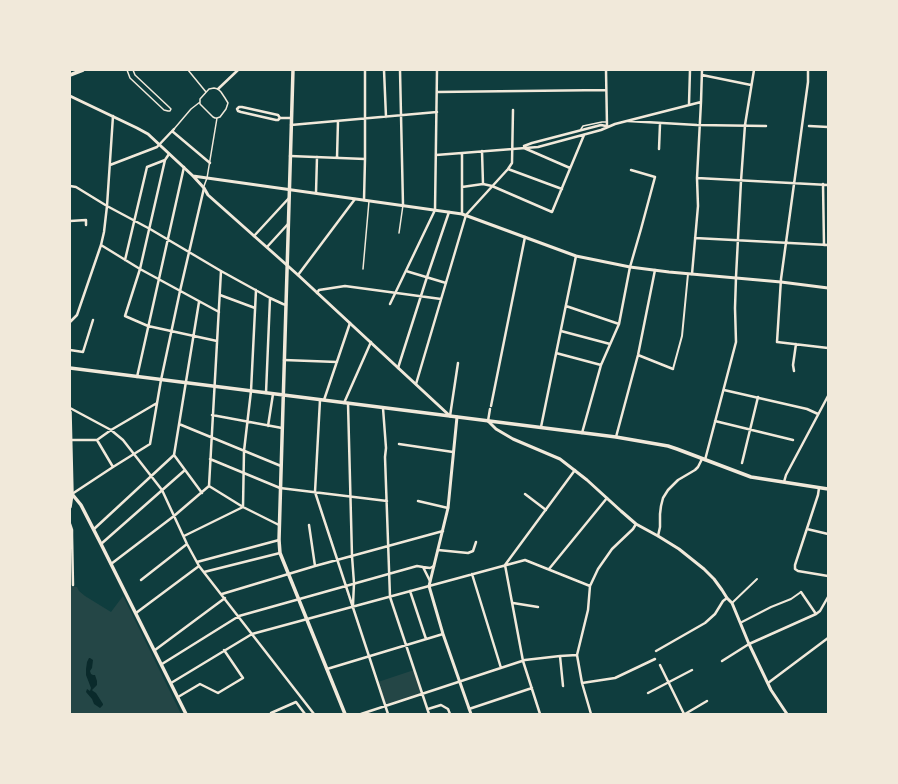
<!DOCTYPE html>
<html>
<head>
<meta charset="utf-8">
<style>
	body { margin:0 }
	#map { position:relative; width:898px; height:784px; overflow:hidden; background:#0f3d3e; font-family:"Work Sans",sans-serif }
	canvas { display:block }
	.frame { position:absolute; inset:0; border:71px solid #f1e9da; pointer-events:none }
</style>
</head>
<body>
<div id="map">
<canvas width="898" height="784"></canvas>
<div class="frame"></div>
</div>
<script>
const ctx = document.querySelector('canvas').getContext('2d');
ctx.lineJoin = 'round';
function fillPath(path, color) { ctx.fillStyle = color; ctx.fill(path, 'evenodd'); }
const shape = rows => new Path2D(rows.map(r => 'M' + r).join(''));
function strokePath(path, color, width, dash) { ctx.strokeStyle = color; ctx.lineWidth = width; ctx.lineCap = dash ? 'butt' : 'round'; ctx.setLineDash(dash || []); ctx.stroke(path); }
const green = shape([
	[70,586,77,587,79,591,85,596,111,612,123,596,181,714,70,714],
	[414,670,422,694,386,706,378,682]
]);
const water = shape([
	[89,658,90,658,93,660,92,668,90,671,91,674,93,675,95,675,97,681,97,685,92,690,93,691,96,693,103,704,103,705,100,708,94,704,92,699,86,692,87,689,90,691,91,688,86,675,86,669,87,662]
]);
const service = shape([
	[127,70,130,78,164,110,168,111,170,111,171,109,169,107,135,75,133,70],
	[188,70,206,92],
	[214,88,218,89,221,92,225,98,228,103,226,109,220,117,217,118,215,118,213,117,200,104,200,99,209,89,214,88],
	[174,129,191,109,200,102],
	[581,129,583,126,602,122,607,122],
	[204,186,207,178,217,118],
	[399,233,403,205],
	[363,269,369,201]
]);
const pedestrian = shape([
	[673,369,682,336,688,274],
	[732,603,757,579],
	[740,623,771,607,791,599,801,592]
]);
const minor = shape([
	[384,70,386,117],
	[400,70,403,205],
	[606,70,607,126],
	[808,70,808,82,781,279,777,342,828,348],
	[702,75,751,85],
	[218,89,238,70],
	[437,92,606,90],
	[689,104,690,70],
	[280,118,278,120,276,120,241,112,238,111,237,109,239,107,242,107,278,115,280,118,291,118],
	[628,121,697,125,766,126],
	[291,125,437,112],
	[809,126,828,127],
	[172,131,210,163],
	[524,146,532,143,601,125,606,126],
	[524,148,570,168],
	[659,149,660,124],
	[482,151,483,184],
	[169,154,165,160,140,269,125,316,148,326,217,341],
	[436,155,462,153,538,147,601,130,615,124,701,102,702,70],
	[290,156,365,159],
	[337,158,338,121],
	[110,165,157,147,174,129],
	[508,169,562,189],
	[697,178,828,185],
	[823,184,824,245],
	[70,186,76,187,107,206,150,229,221,271,270,298,283,304,286,305],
	[462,187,483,184,492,186,552,212,584,135],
	[316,193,317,157],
	[364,200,365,159,365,70],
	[462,214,462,153],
	[70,221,86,220,86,225],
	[254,236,289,198],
	[695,238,828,245],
	[101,245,140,269,219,312],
	[267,247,288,224],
	[125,260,147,167,165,160],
	[406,271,446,283],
	[692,274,698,206,697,178,701,102],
	[298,275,355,199],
	[317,293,319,290,345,286,441,299],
	[220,295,255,308],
	[390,304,435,210,437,70],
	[566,306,619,324],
	[70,322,77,315,101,245,104,232,107,206,113,116],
	[561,331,610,344],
	[70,350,83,352,93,320],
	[556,353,601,365],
	[638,355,673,369],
	[284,360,337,362],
	[398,368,427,277,449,212],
	[794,371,793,365,796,344],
	[137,377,184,167],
	[416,384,466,215,508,169,512,163,513,110],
	[724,390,807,409,818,414],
	[266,393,270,298],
	[320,400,315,492,388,714],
	[324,400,350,323],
	[344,403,371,342],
	[348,403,352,556,354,583,353,605],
	[491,406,525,237],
	[70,408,111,430,123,440,162,490,187,544,199,566,314,714],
	[383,408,386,448,385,457,390,597,429,714],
	[212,415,282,428],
	[450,416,458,363],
	[488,421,490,409],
	[715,421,793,440],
	[179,424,281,466],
	[268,426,273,394],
	[541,427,576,256],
	[582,433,601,365,619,324,630,267,641,229,655,177,631,170],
	[616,437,638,355,655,270],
	[70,440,97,440,111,430,157,403],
	[97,440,113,467],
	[399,444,453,452],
	[174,455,202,493],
	[210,459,280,488,387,501],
	[705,460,736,342,735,308,736,277,741,181,745,125,754,70],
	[742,463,758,397],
	[784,482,786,475,828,396],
	[209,486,221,271],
	[209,486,243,507,279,525],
	[819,488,818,495,795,565,795,569,798,571,828,576],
	[72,494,113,467,150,444,161,380,180,291,204,188],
	[525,494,546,510],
	[418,501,448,508],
	[70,524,72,530,72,535,73,585],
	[309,525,315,566],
	[94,529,174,455,199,302],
	[807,529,828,534],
	[184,536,243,507,244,451,251,391,256,290],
	[658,536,660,527,660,514,661,506,663,498,668,490,678,480,695,470,698,467,702,459],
	[101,544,185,470],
	[438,550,468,553,473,551,476,542],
	[197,562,279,540],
	[111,564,174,516,209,486],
	[423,567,430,568,434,566],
	[549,569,607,498],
	[204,572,280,553],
	[472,574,501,668],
	[141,580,187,544],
	[410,591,426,639],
	[801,592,816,614],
	[222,594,315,566,443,531],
	[513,603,538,607],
	[136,613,199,566],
	[155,650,225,598],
	[656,651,705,623,715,614,723,601,727,598],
	[560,656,563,686],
	[722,661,749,644,816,614,820,611,828,597],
	[162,664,239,616,417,566,423,567,430,581],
	[660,665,684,714],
	[327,669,443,634],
	[171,683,252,634,525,560,590,586],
	[582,683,615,678,655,659],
	[768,683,828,638],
	[648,693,692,670],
	[178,697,200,684,218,693,243,678,224,650],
	[428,709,441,705,448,709,450,714],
	[469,709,532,688],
	[271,713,296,702,305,714],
	[361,714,525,660,560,656,577,655],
	[540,714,523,661,505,565,575,470],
	[591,714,582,683,577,655,588,610,590,586,598,569,612,549,633,529,636,524],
	[685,714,707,701]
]);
const tertiary = shape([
	[70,96,137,128,148,134,193,176,204,188,208,195,298,275,450,416],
	[193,176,462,214,576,256,630,267,669,272,781,282,828,288],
	[457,417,448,508,429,586,443,634,471,714],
	[488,421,496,429,513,439,560,459,587,480,621,511,636,524,658,536,679,549,704,569,714,579,722,590,727,598,732,603,749,644,771,690,787,714]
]);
const secondary = shape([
	[293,70,279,540,280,553,345,714],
	[70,75,83,70],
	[70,368,616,437,668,446,677,449,751,477,828,489],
	[70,412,72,494,70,507],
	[72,494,81,505,101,544,186,714]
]);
fillPath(green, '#244646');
fillPath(water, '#0a2a2b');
strokePath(service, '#f1e9da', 1.5);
strokePath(pedestrian, '#f1e9da', 2);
strokePath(minor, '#f1e9da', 2.5);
strokePath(tertiary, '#f1e9da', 3);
strokePath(secondary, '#f1e9da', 3.5);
</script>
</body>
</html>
